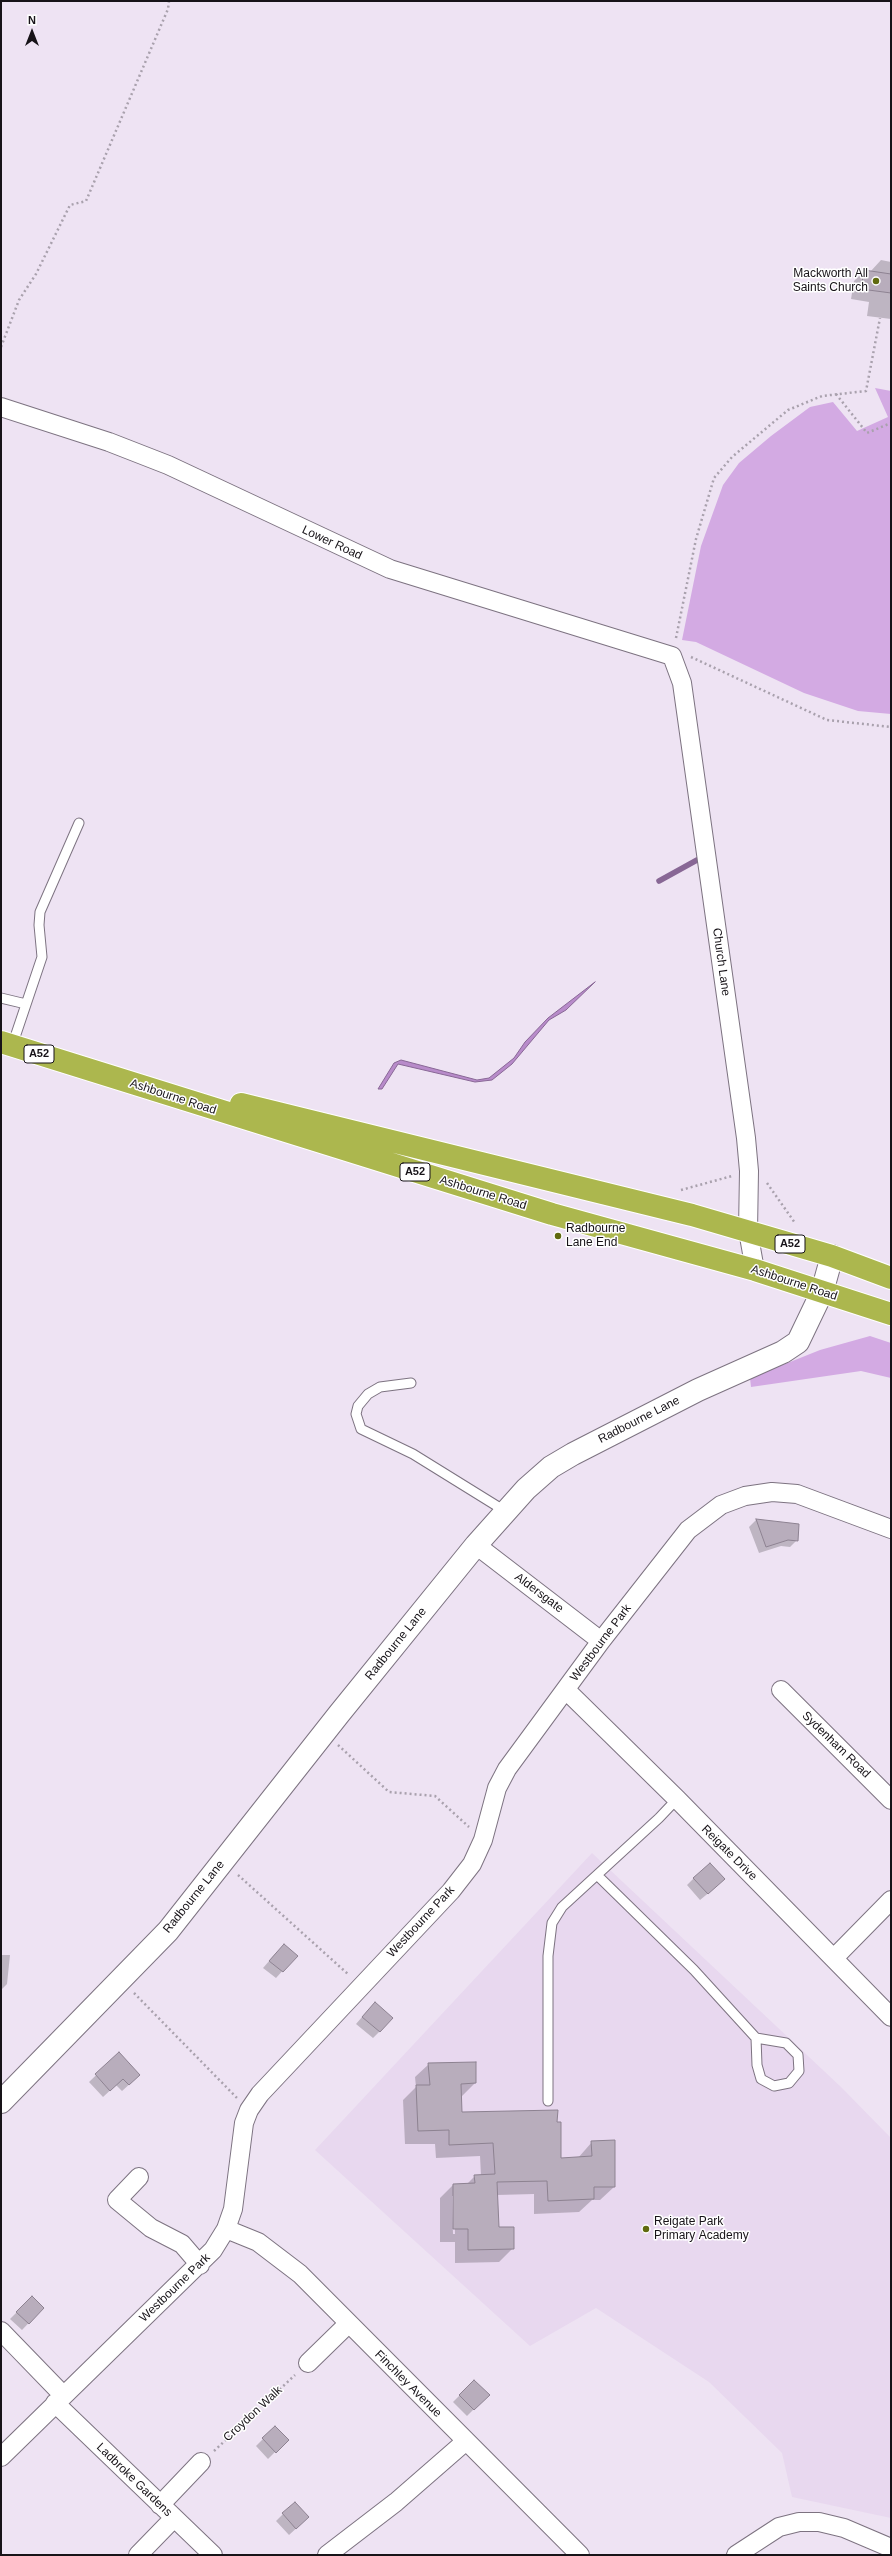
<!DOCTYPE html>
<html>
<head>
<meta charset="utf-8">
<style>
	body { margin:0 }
	#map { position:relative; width:892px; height:2556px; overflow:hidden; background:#eee3f3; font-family:Helvetica,sans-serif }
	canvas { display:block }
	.frame { position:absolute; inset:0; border:2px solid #171318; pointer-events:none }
	.north { position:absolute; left:12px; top:12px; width:40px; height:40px; -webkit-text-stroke:3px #fff; paint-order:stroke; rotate:0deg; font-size:11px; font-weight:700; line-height:16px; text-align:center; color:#171318 }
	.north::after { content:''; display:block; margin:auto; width:14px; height:18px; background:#171318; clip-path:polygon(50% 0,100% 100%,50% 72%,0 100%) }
</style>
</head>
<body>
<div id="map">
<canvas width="892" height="2556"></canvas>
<div class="frame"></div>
<div class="north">N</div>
</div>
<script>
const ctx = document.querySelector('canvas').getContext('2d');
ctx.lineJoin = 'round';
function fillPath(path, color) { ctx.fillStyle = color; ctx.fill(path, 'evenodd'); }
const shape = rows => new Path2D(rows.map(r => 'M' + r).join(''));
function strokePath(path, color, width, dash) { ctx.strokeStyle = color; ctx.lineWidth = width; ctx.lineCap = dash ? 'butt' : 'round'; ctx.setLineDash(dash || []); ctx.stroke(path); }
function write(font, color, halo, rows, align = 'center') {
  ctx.font = font + ' Helvetica,sans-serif'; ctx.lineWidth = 3; ctx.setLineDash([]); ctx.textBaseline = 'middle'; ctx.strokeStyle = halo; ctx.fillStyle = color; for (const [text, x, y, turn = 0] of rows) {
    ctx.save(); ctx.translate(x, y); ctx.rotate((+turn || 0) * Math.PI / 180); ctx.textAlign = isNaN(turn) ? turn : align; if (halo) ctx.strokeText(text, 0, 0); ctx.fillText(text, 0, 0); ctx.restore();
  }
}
const built = shape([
	[592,1853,841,2087,891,2138,891,2518,792,2497,782,2453,709,2382,596,2308,530,2346,315,2150]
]);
const green = shape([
	[875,388,891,391,891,714,858,711,804,693,696,642,682,640,701,546,723,485,739,463,771,436,810,407,833,402,857,431,888,417],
	[870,1336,891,1343,891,1378,861,1371,751,1387,750,1378,820,1350]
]);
const water = shape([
	[595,982,566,1010,549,1020,512,1064,492,1080,475,1082,398,1064,382,1089,378,1089,394,1063,401,1060,477,1080,489,1078,514,1058,525,1042,548,1018,595,982]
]);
const shadow = shape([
	[881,260,891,262,891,319,867,316,869,302,851,299,854,281,864,271,870,272],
	[756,1520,798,1525,797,1540,790,1547,781,1546,759,1553,749,1527],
	[694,1878,717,1886,700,1900,687,1885],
	[277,1952,296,1956,276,1978,263,1968],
	[1,1955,10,1955,7,1984,1,1990],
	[368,2010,380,2031,373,2038,356,2024],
	[119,2053,132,2082,122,2091,116,2085,103,2097,89,2082],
	[429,2064,475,2083,461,2097,461,2113,556,2122,560,2159,578,2158,592,2142,614,2187,600,2200,592,2200,579,2212,534,2214,534,2194,497,2195,498,2228,513,2248,499,2262,455,2263,455,2242,440,2242,440,2198,453,2185,467,2184,475,2176,481,2176,480,2156,436,2158,435,2144,405,2144,403,2100,416,2087,415,2077],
	[452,2196,454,2196,455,2234,453,2234],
	[32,2297,43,2308,22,2330,10,2319],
	[474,2381,488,2395,467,2416,453,2402],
	[275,2427,287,2440,268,2459,256,2446],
	[283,2514,301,2524,289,2535,276,2521]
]);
const stream = shape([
	[659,881,697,860]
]);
const building = shape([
	[864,270,891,274,891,293,861,289,864,270],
	[756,1519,799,1524,798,1541,788,1540,766,1547,756,1519],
	[710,1863,725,1879,708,1894,693,1878,710,1863],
	[284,1944,298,1956,283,1972,269,1961,284,1944],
	[375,2002,393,2018,380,2032,362,2017,375,2002],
	[119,2052,140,2075,129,2085,123,2079,110,2091,95,2074,119,2052],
	[476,2062,476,2083,461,2084,462,2112,558,2110,557,2122,561,2122,561,2158,592,2156,591,2141,615,2140,615,2187,594,2187,594,2199,548,2201,547,2181,497,2182,499,2227,514,2227,514,2249,468,2250,468,2229,453,2229,453,2184,475,2183,474,2175,495,2174,493,2143,449,2145,449,2130,418,2131,416,2085,430,2085,428,2063,476,2062],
	[32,2296,44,2308,29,2324,16,2312,32,2296],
	[474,2380,490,2395,474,2410,459,2395,474,2380],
	[275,2426,289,2440,276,2453,262,2438,275,2426],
	[295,2502,309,2517,296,2529,282,2513,295,2502]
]);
const path = shape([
	[1,347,19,300,36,274,70,205,86,201,168,9,169,1],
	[836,394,867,433,891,423],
	[676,638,696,539,714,478,732,457,788,410,822,396,866,391,880,318],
	[691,657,827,720,891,727],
	[767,1183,795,1223],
	[681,1190,732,1176],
	[338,1745,389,1792,435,1796,469,1827],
	[238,1875,349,1975],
	[134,1993,237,2098],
	[214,2451,295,2375]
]);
const service = shape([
	[1,998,26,1004],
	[12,1046,42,957,39,925,40,912,79,823],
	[411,1383,380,1387,368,1394,358,1406,356,1414,361,1429,413,1454,505,1511],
	[598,1876,694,1970,756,2038,757,2065,761,2079,774,2086,789,2083,799,2071,798,2055,786,2043,756,2038],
	[548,2101,548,1956,552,1923,562,1907,659,1818,677,1799]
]);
const minor = shape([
	[1,407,109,442,168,465,390,569,672,656,682,683,746,1138,749,1171,748,1231,755,1270],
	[476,1545,601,1641],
	[566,1690,677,1799,891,2017],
	[781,1690,891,1800],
	[834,1958,891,1900],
	[139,2177,117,2200,151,2228,182,2244,200,2265],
	[226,2229,258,2242,300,2274,580,2555],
	[1,2331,63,2395],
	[308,2363,348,2324],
	[55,2403,213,2555],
	[1,2457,213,2250,226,2229,233,2209,244,2123,249,2110,260,2094,451,1891,472,1864,483,1840,497,1788,507,1769,601,1641,688,1530,721,1505,745,1496,772,1492,797,1494,891,1529],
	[160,2505,201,2462],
	[138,2555,174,2518],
	[327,2555,396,2502,466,2441],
	[736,2555,779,2527,799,2522,819,2522,844,2528,891,2548]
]);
const tertiary = shape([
	[1,2102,168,1931,339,1714,476,1545,526,1489,551,1467,573,1454,698,1390,783,1352,798,1342,822,1292,832,1256]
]);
const trunk = shape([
	[1,1042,552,1214,755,1270,891,1314],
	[241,1104,692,1215,832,1256,891,1278]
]);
const markers = [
	[876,281,4,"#606a0f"],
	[558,1236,4,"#606a0f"],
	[646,2229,4,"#606a0f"]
];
const shields = [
	[39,1054,30],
	[415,1172,30],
	[790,1244,30]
];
const shieldNames = [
	["A52",39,1054],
	["A52",415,1172],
	["A52",790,1244]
];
const poiNames = [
	["Mackworth All",868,274,"right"],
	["Saints Church",868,288,"right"],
	["Radbourne",566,1229],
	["Lane End",566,1243],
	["Reigate Park",654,2222],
	["Primary Academy",654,2236]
];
const streetNames = [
	["Lower Road",332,543,25],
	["Church Lane",721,962,82],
	["Ashbourne Road",173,1097,18],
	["Ashbourne Road",483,1193,17],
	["Ashbourne Road",794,1283,18],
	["Radbourne Lane",639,1420,-27],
	["Aldersgate",539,1593,37],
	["Westbourne Park",601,1643,-53],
	["Radbourne Lane",396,1644,-51],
	["Sydenham Road",836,1745,44],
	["Reigate Drive",729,1853,45],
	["Radbourne Lane",194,1897,-51],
	["Westbourne Park",421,1922,-47],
	["Westbourne Park",175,2288,-44],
	["Finchley Avenue",408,2384,45],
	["Croydon Walk",253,2414,-43],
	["Ladbroke Gardens",134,2480,44]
];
fillPath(built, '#e8d8ef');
fillPath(green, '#d3aae3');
fillPath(water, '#b88bca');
strokePath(water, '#886795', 1);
fillPath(shadow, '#0003');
strokePath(stream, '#886795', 5.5);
fillPath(building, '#b8adbc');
strokePath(building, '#8d8291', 1);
strokePath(service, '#7d7381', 11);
strokePath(minor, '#7d7381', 20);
strokePath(tertiary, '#7d7381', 24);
strokePath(trunk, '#fff', 24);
strokePath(path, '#a9a1ad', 2.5, [2, 3]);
strokePath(service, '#fff', 9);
strokePath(minor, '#fff', 18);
strokePath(tertiary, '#fff', 22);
strokePath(trunk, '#acb74e', 22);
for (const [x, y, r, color] of markers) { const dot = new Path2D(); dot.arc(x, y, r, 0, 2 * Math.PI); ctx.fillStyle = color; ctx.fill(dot); strokePath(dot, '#fff', 1.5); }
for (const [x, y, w] of shields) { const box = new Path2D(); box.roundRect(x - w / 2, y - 9, w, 18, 3); ctx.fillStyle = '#fff'; ctx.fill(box); strokePath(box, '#171318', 1); }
write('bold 11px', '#171318', null, shieldNames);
write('12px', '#171318', '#fff', poiNames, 'left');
write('12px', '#171318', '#fff', streetNames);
</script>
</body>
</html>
